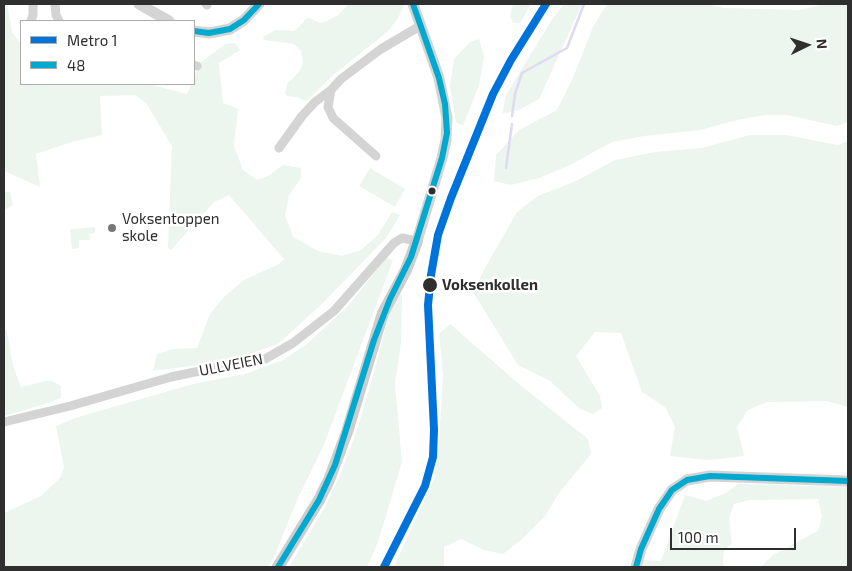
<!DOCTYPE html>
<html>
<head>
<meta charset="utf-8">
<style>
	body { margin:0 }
	#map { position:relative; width:852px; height:571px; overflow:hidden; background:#fff; font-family:"Exo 2",sans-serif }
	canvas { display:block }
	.frame { position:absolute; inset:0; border:5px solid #2f2f2f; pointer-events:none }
	.legend { position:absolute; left:20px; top:20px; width:175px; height:65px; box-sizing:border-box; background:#fff; border:1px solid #acacac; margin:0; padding:6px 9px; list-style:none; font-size:15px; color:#2f2f2f }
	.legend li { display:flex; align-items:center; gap:10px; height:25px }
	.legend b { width:25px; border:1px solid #acacac }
	.north { position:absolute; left:782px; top:20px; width:50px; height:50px; -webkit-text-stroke:4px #fff; paint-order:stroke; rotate:86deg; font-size:14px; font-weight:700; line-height:20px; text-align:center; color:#2f2f2f }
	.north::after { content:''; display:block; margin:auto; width:18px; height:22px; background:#2f2f2f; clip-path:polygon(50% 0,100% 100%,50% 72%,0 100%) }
	.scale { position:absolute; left:670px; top:528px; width:126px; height:22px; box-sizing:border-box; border:2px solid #2f2f2f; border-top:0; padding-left:6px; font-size:15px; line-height:18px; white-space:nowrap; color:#2f2f2f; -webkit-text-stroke:4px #fff; paint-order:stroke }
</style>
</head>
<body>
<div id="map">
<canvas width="852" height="571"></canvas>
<div class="frame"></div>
<ul class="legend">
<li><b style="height:6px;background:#0073db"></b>Metro 1</li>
<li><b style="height:6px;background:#00a9ce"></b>48</li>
</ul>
<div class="north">N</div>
<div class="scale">100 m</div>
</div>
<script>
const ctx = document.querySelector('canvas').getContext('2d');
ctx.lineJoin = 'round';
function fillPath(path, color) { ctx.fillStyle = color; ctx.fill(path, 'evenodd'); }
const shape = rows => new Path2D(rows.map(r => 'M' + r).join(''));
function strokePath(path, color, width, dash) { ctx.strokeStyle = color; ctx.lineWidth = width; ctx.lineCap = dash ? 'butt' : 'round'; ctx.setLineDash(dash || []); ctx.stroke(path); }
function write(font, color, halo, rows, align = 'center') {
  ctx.font = font + ' "Exo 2",sans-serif'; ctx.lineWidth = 5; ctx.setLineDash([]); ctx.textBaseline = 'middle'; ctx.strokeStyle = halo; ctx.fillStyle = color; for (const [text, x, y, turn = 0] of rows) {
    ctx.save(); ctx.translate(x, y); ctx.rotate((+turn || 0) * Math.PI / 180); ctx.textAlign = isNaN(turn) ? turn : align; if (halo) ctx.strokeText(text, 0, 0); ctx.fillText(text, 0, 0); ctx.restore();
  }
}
const green = shape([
	[4,4,7,4,12,32,21,44,21,84,148,84,187,94,191,84,194,84,194,77,199,64,225,44,235,43,240,50,219,63,223,103,238,109,234,146,243,170,257,180,268,176,283,165,301,168,301,178,289,195,285,215,293,237,318,251,342,256,361,250,378,235,392,212,400,215,386,238,321,305,278,344,246,355,198,365,153,371,157,354,173,349,197,348,210,314,224,297,244,280,279,264,284,259,229,195,214,202,171,250,168,248,172,146,146,103,135,95,100,96,102,135,71,142,36,154,40,187,4,171],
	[348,4,403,4,403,8,397,20,387,32,333,75,309,99,305,101,297,97,287,96,285,94,287,84,300,71,303,64,301,51,294,44,264,40,263,37,276,30,294,31,297,29,306,19,309,18,320,23,327,21,338,15,346,7],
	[513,4,531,4,520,23,513,23,510,16],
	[564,4,582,4,539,99,519,110,502,114,506,95,551,21],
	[607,4,707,4,724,8,800,10,824,4,848,4,848,122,837,126,787,115,765,115,737,120,700,130,644,136,612,142,570,165,539,178,511,185,494,181,496,155,519,130,557,110,572,80,593,27],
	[479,39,484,57,479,85,463,126,456,122,450,86,454,59,470,42],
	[750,135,786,135,838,145,848,141,848,407,827,401,767,402,748,410,737,427,744,456,709,460,670,456,675,427,665,407,642,392,621,333,595,332,576,356,600,396,602,408,593,414,580,409,550,381,518,365,473,292,486,266,517,212,538,196,576,181,615,160,655,152,702,148],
	[370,168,405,189,395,207,359,186],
	[4,192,10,192,13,205,4,210],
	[95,227,95,233,89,234,90,240,79,240,79,248,72,249,70,229],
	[386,258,393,260,323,447,297,500,274,557,268,567,4,567,4,513,41,496,60,478,64,467,56,426,75,418,193,384,245,374,283,360,307,344,348,306],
	[395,289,402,295,401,343,395,384,402,462,378,542,367,567,289,567,324,509,341,473,358,427,376,365],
	[450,324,519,384,588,439,591,454,559,493,545,516,521,540,503,554,484,550,461,539,444,547,444,567,394,567,434,479,439,442,443,374,439,334],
	[4,327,7,332,13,366,21,387,50,380,61,386,61,398,45,404,4,416],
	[738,484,848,487,848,567,761,567,773,555,818,531,822,517,818,499,749,500,734,504,729,518,732,543,724,551,723,563,725,567,642,567,643,560,661,561,685,495,706,501,726,493]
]);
const stream = shape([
	[512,116,515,94,522,73,567,48,584,4],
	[506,168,512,124]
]);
const minor = shape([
	[55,4,56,15,59,21],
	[206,4,207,5],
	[31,21,33,15,33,4],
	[194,65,197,66],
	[331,90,328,107,333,118,376,156],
	[279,148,302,116,315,102,331,90,341,79,381,49,420,26],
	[4,422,70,406,171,377,214,368,248,364,265,359,293,343,334,311,394,243,402,238,417,241]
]);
const tertiary = shape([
	[139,4,169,21],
	[413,4,439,78,447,118,446,140,442,158,417,241],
	[194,31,209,33,230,29,244,20,259,4],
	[636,567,641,549,659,509,672,490,687,480,710,476,848,481]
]);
const secondary = shape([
	[278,567,319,500,329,480,347,432,383,313,406,270,417,241]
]);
const bus1 = shape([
	[194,31,209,33,230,29,244,20,259,4],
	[278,567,319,500,335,465,374,340,390,299,411,257,442,158,447,133,445,104,439,78,413,4],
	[636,567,641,549,659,509,672,490,687,480,710,476,848,481]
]);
const metro1 = shape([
	[384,567,425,486,433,457,434,430,428,305,431,275,438,235,451,198,493,94,511,60,546,4]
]);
const markers = [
	[432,191,4.5,"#2f2f2f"],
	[112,228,5,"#787878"],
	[430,285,8,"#2f2f2f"]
];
const poiNames = [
	["Voksentoppen",122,219],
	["skole",122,236]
];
const stopNames = [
	["Voksenkollen",442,285]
];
const streetNames = [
	["ULLVEIEN",231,365,-11]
];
fillPath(green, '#ecf5ee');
strokePath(stream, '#dedaf1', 2.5);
strokePath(minor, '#d4d4d4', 9);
strokePath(tertiary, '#d4d4d4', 11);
strokePath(secondary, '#cdcdcd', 12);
strokePath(bus1, '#00a9ce', 6);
strokePath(metro1, '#0073db', 8);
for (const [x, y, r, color] of markers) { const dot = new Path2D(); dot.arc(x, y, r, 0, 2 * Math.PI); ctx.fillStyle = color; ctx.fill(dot); strokePath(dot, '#fff', 2); }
write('15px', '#2f2f2f', '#fff', poiNames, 'left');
write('bold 15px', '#2f2f2f', '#fff', stopNames, 'left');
write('15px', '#2f2f2f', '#fff', streetNames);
</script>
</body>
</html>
